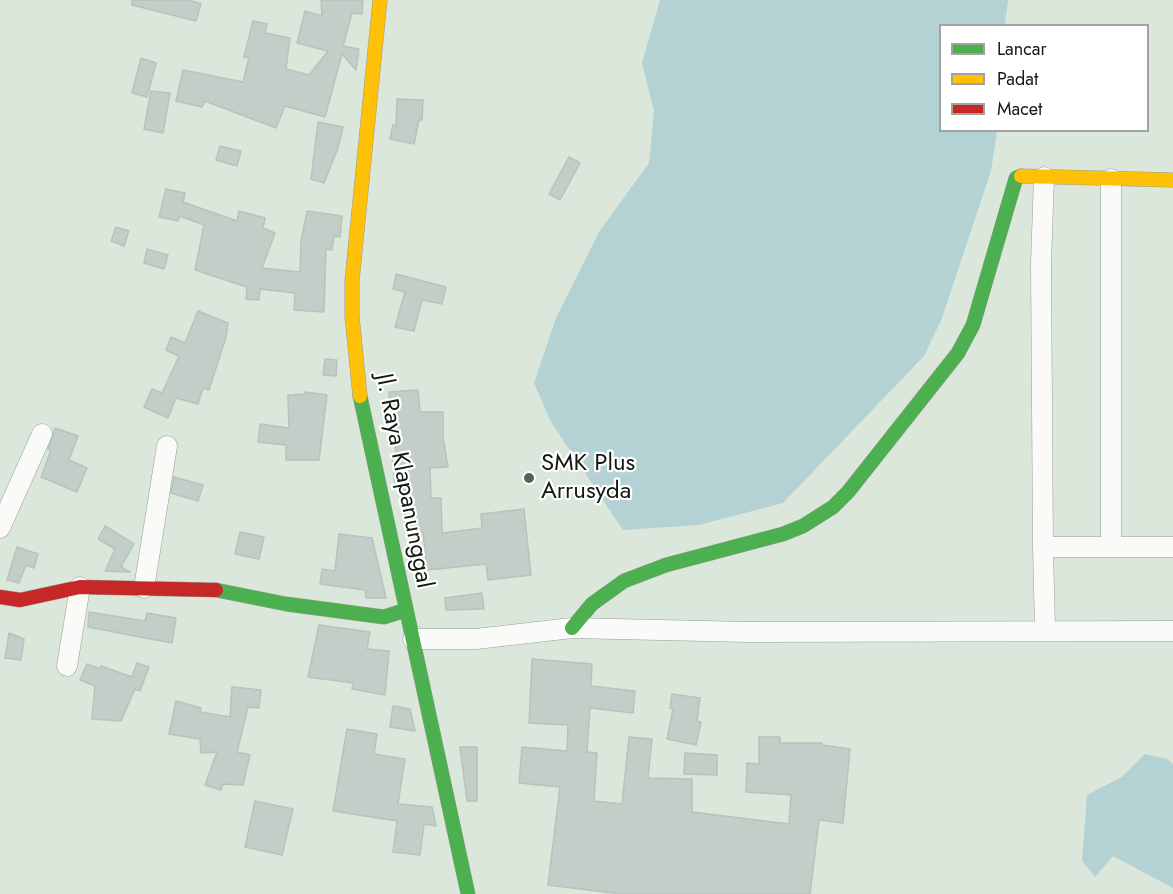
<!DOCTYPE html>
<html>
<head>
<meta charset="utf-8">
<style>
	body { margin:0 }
	#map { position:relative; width:1173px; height:894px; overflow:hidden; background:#dbe7da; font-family:Jost,sans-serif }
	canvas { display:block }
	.legend { position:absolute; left:939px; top:24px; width:210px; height:108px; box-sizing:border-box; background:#fff; border:2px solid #a0a3a0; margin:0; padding:8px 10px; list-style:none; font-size:18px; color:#121a11 }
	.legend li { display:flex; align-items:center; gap:12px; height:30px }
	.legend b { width:30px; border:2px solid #a0a3a0 }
</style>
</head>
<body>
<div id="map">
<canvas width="1173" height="894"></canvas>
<ul class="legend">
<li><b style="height:8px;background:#4caf50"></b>Lancar</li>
<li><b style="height:8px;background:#ffc107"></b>Padat</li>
<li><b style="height:8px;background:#c62828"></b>Macet</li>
</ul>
</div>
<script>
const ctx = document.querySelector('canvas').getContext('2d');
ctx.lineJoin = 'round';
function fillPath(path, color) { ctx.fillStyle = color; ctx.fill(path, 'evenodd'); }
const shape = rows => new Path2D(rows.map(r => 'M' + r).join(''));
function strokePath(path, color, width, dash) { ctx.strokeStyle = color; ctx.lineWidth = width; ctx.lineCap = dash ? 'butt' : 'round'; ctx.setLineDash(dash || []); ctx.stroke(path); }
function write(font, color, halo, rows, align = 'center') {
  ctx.font = font + ' Jost,sans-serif'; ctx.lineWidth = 4.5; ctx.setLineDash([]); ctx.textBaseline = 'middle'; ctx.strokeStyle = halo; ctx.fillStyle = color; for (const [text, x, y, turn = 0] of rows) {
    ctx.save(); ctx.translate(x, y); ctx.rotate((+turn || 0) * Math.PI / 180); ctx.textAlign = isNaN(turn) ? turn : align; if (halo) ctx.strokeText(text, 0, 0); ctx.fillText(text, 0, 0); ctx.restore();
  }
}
const water = shape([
	[660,0,1008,0,1005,25,940,26,940,130,997,131,991,171,942,318,924,356,783,503,699,525,623,530,551,422,534,383,556,318,599,232,649,163,654,111,642,63],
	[1145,754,1167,759,1173,764,1173,888,1113,856,1095,877,1082,861,1087,795,1122,777]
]);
const building = shape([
	[132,0,189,0,201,4,196,21,132,5,132,0],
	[321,0,363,0,362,14,352,13,343,46,359,49,356,70,342,54,325,117,285,106,276,128,205,101,202,107,176,101,183,70,243,82,249,58,244,57,253,21,267,24,265,33,290,38,286,69,309,75,328,51,297,43,305,11,322,16,321,0],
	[141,58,156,63,147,97,132,93,141,58],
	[151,91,170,93,163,133,144,129,151,91],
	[397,99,423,100,422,120,419,120,414,144,390,139,393,125,396,126,397,99],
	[318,122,343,127,338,148,324,183,311,179,318,122],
	[220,146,241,151,237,166,216,160,220,146],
	[569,157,580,163,560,200,549,194,569,157],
	[166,189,185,193,183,202,237,221,239,211,265,218,263,228,275,233,262,268,300,272,301,241,307,211,342,216,340,237,334,236,332,250,326,249,324,312,294,310,295,293,260,289,259,300,246,299,247,287,195,270,204,225,180,216,178,221,159,217,166,189],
	[116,227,129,231,124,246,111,241,116,227],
	[147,249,168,255,164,269,144,263,147,249],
	[396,274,446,287,442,304,422,300,414,331,395,327,405,292,393,289,396,274],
	[198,311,228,323,226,337,209,390,203,388,198,404,176,398,168,418,144,407,152,389,162,393,179,356,166,350,171,337,185,343,198,311],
	[325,359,337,360,336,376,323,375,325,359],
	[418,390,420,412,443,412,443,437,448,467,430,468,431,498,441,498,442,533,482,528,481,514,524,509,531,575,488,580,486,564,427,570,423,532,405,533,403,485,395,485,392,458,395,457,397,424,393,410,390,410,389,392,418,390],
	[305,392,327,395,319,460,286,460,286,445,258,442,260,424,289,428,288,395,305,394,305,392],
	[55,428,78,436,69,460,87,468,77,492,41,477,51,450,48,449,55,428],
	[174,477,203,485,198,501,171,493,174,477],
	[105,526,134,544,121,567,130,572,105,571,115,549,98,539,105,526],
	[240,532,264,537,259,559,235,554,240,532],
	[339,534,372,538,386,598,366,598,365,590,320,584,322,569,335,571,339,534],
	[17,547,38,554,34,568,26,565,19,583,7,580,17,547],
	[482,593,484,609,446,610,445,598,482,593],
	[89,612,145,621,147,613,176,618,172,643,88,627,89,612],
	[319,625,370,632,367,649,389,651,385,695,352,689,353,683,308,677,319,625],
	[9,633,24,639,21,660,5,658,9,633],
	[532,659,592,664,591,686,635,691,633,713,590,708,587,752,597,753,594,801,622,804,629,737,652,739,648,778,692,779,692,812,789,824,791,795,746,792,747,763,759,764,759,737,780,737,780,743,822,743,822,745,850,749,843,823,819,820,810,894,621,894,548,885,560,787,519,783,522,747,567,751,568,725,529,723,532,659],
	[137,663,149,667,140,691,135,689,121,721,92,719,95,686,80,680,87,664,100,669,101,666,132,677,137,663],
	[232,687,261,690,259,708,248,707,237,752,250,755,243,785,223,784,221,790,205,785,217,752,201,753,200,739,169,734,176,701,201,708,200,712,230,717,232,687],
	[672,694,700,698,697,721,701,722,696,745,667,739,673,709,670,708,672,694],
	[393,706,410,709,415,731,390,727,393,706],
	[347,729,377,734,374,754,405,759,398,804,432,807,436,826,424,824,420,855,393,852,397,821,333,811,347,729],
	[460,747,477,747,477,801,467,801,460,747],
	[685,753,717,755,717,775,684,774,685,753],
	[255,801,293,809,282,855,245,847,255,801]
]);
const street = shape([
	[1044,177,1041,263,1043,547,1173,547],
	[1111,179,1111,546],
	[0,528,42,434],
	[1043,547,1045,630],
	[144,588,167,446],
	[413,639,476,639,572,628,748,632,1173,631],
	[67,666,80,587]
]);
const fast = shape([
	[360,396,468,894],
	[216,590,286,604,384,617,406,610],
	[572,628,592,604,624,581,666,565,783,534,803,526,833,507,848,492,958,353,973,325,1016,178,1021,176]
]);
const slow = shape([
	[1021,176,1173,180],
	[360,396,352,316,352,281,380,0]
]);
const jam = shape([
	[0,597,20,600,80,587,216,590]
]);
const markers = [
	[529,478,6,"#586257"]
];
const poiNames = [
	["SMK Plus",541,464],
	["Arrusyda",541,492]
];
const streetNames = [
	["Jl. Raya Klapanunggal",403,481,79]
];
fillPath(water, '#b4d1d3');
fillPath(building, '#c2cec7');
strokePath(building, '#b7c3bb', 1.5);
strokePath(street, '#96a095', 21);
strokePath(fast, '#96a095', 15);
strokePath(slow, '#96a095', 15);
strokePath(jam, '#96a095', 15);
strokePath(street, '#fafbf9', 20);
strokePath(fast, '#4caf50', 14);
strokePath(slow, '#ffc107', 14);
strokePath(jam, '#c62828', 14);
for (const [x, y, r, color] of markers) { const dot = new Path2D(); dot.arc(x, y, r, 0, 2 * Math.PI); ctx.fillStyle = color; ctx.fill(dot); strokePath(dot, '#fff', 2); }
write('24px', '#121a11', '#fff', poiNames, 'left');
write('24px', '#121a11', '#fff', streetNames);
</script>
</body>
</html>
